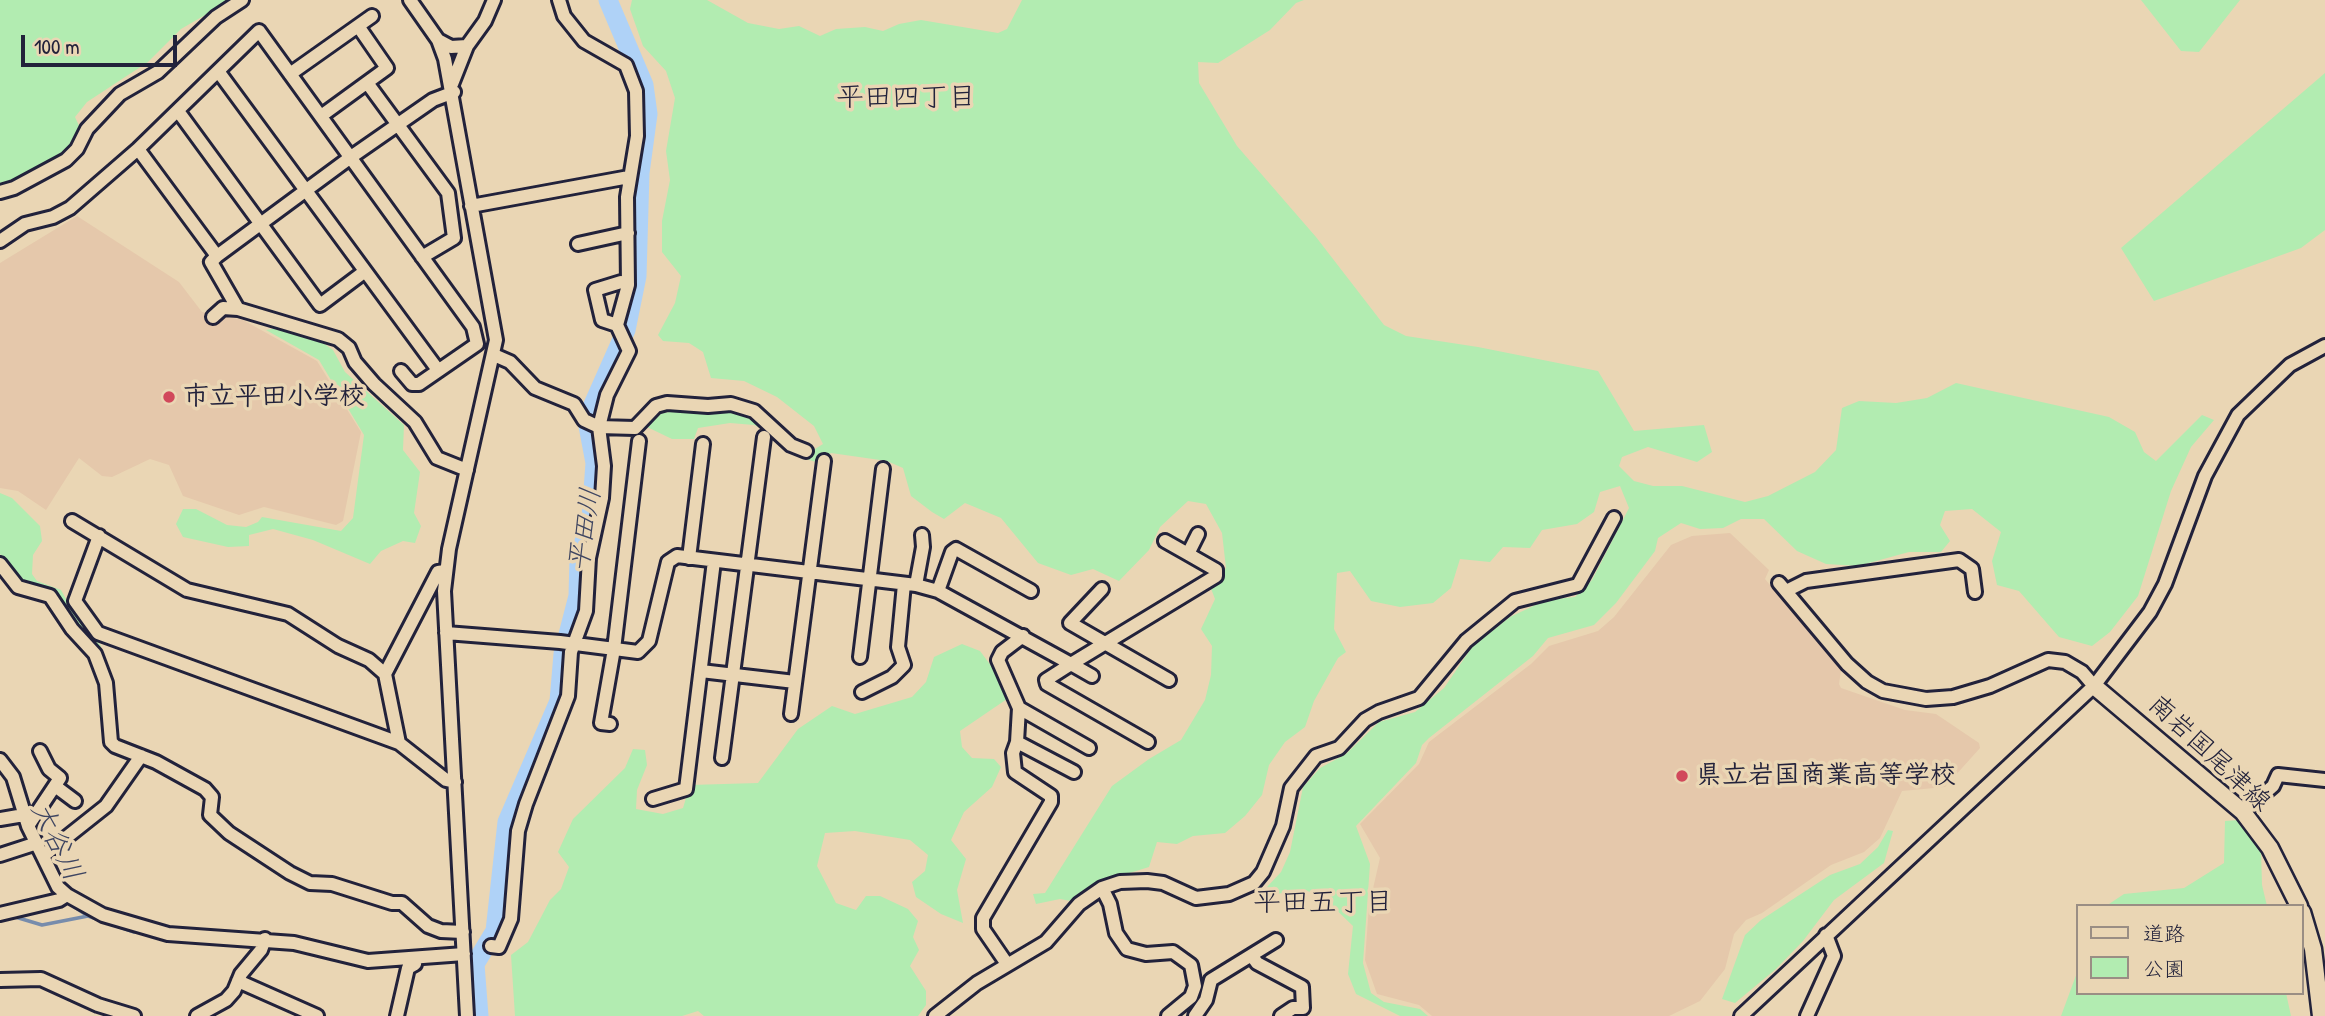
<!DOCTYPE html>
<html>
<head>
<meta charset="utf-8">
<style>
	body { margin:0 }
	#map { position:relative; width:2325px; height:1016px; overflow:hidden; background:#ead6b4; font-family:"Patrick Hand","Klee One",sans-serif }
	canvas { display:block }
	.legend { position:absolute; left:2076px; top:904px; width:228px; height:91px; box-sizing:border-box; background:#ead6b4; border:2px solid #9a8e84; margin:0; padding:9px 12px; list-style:none; font-size:21px; color:#22223b }
	.legend li { display:flex; align-items:center; gap:14px; height:35px }
	.legend b { width:35px; border:2px solid #9a8e84 }
	.scale { position:absolute; left:21px; top:35px; width:156px; height:32px; box-sizing:border-box; border:4px solid #22223b; border-top:0; padding-left:9px; font-size:21px; line-height:24px; white-space:nowrap; color:#22223b; -webkit-text-stroke:5px #ead6b4; paint-order:stroke }
</style>
</head>
<body>
<div id="map">
<canvas width="2325" height="1016"></canvas>
<ul class="legend">
<li><b style="height:9px;background:#ead6b4"></b>道路</li>
<li><b style="height:19px;background:#b2ecb1"></b>公園</li>
</ul>
<div class="scale">100 m</div>
</div>
<script>
const ctx = document.querySelector('canvas').getContext('2d');
ctx.lineJoin = 'round';
function fillPath(path, color) { ctx.fillStyle = color; ctx.fill(path, 'evenodd'); }
const shape = rows => new Path2D(rows.map(r => 'M' + r).join(''));
function strokePath(path, color, width, dash) { ctx.strokeStyle = color; ctx.lineWidth = width; ctx.lineCap = dash ? 'butt' : 'round'; ctx.setLineDash(dash || []); ctx.stroke(path); }
function write(font, color, halo, rows, align = 'center') {
  ctx.font = font + ' "Patrick Hand","Klee One",sans-serif'; ctx.lineWidth = 7; ctx.setLineDash([]); ctx.textBaseline = 'middle'; ctx.strokeStyle = halo; ctx.fillStyle = color; for (const [text, x, y, turn = 0] of rows) {
    ctx.save(); ctx.translate(x, y); ctx.rotate((+turn || 0) * Math.PI / 180); ctx.textAlign = isNaN(turn) ? turn : align; if (halo) ctx.strokeText(text, 0, 0); ctx.fillText(text, 0, 0); ctx.restore();
  }
}
const built = shape([
	[77,216,179,282,202,312,243,320,317,361,361,432,343,521,336,525,264,507,239,515,183,496,169,465,150,459,112,477,102,476,79,458,46,510,18,491,0,488,0,263],
	[1730,533,1769,570,1765,579,1841,670,1839,684,1841,688,1905,710,1936,714,1979,743,1980,748,1945,787,1902,791,1880,838,1864,852,1831,865,1762,913,1746,920,1734,934,1725,969,1700,1001,1669,1016,1432,1016,1419,1005,1377,994,1365,960,1369,906,1380,858,1360,824,1419,764,1429,742,1531,664,1549,646,1598,631,1614,617,1671,545,1692,536]
]);
const green = shape([
	[0,0,231,0,181,29,148,62,87,102,75,117,81,130,74,149,0,189],
	[632,0,707,0,748,23,779,29,799,26,820,36,836,29,865,27,883,31,899,24,921,20,998,33,1007,29,1022,0,1304,0,1296,3,1270,30,1218,63,1198,62,1199,83,1237,146,1316,237,1384,325,1406,336,1478,347,1598,371,1634,431,1704,425,1712,452,1697,462,1648,447,1622,457,1619,466,1634,481,1653,486,1682,486,1745,502,1768,496,1815,472,1836,450,1842,408,1859,401,1896,403,1927,398,1956,383,2109,417,2135,432,2144,452,2156,461,2202,415,2214,420,2191,447,2171,491,2138,596,2110,632,2092,646,2059,637,2019,591,1997,585,1992,561,2001,532,1972,509,1945,511,1940,525,1950,541,1941,552,1909,552,1858,566,1826,564,1797,551,1764,519,1741,519,1723,528,1700,529,1681,523,1658,538,1655,551,1616,603,1594,625,1548,638,1533,656,1429,738,1422,745,1416,763,1356,826,1370,864,1363,963,1371,993,1384,1002,1420,1009,1428,1016,1400,1016,1356,994,1348,974,1353,926,1321,895,1307,891,1273,894,1267,887,1281,872,1290,852,1303,787,1320,768,1346,754,1379,722,1415,712,1444,688,1472,647,1510,617,1546,600,1575,597,1592,580,1629,508,1620,486,1600,492,1594,512,1577,524,1542,530,1530,548,1503,547,1490,562,1460,559,1451,588,1433,603,1400,607,1371,601,1350,571,1337,573,1334,629,1346,652,1338,658,1314,701,1305,727,1285,742,1269,765,1262,795,1245,816,1225,833,1193,836,1177,844,1157,842,1149,867,1094,884,1071,901,1060,899,1036,904,1033,894,1045,893,1112,786,1149,759,1181,740,1205,700,1211,675,1212,646,1201,629,1215,599,1210,586,1226,568,1222,533,1206,504,1188,501,1160,527,1149,550,1119,581,1093,569,1071,575,1038,563,1001,518,965,503,944,519,932,512,911,496,903,468,887,461,831,453,816,462,799,457,775,435,754,425,730,423,698,428,694,439,672,439,647,427,658,414,681,410,732,410,750,416,807,454,823,444,814,426,777,397,744,381,711,378,703,352,689,343,663,341,658,335,675,303,681,276,662,252,662,221,670,180,666,151,675,98,666,71,643,46,630,9],
	[2141,0,2240,0,2199,52,2181,51],
	[2325,73,2325,230,2301,248,2154,301,2121,248],
	[277,328,319,340,333,350,345,372,404,425,403,450,420,472,414,513,421,526,415,543,403,541,381,551,370,564,313,540,273,529,249,535,249,546,228,547,183,537,176,524,183,509,196,509,227,525,246,527,258,522,262,517,341,531,353,518,364,435,319,360,266,330],
	[0,493,12,498,40,526,42,541,33,555,32,574,37,581,61,590,75,615,101,646,100,652,84,638,63,610,59,597,47,590,24,584,0,554],
	[962,644,980,651,1007,687,1007,699,960,731,962,747,972,758,994,759,1001,767,992,787,964,812,951,840,966,859,957,890,963,923,941,914,916,897,912,882,925,871,928,855,910,840,855,831,825,833,817,866,836,903,856,910,866,896,880,896,908,909,918,921,913,937,919,950,910,966,926,991,926,1005,918,1016,704,1016,698,1011,682,1016,515,1016,511,955,528,942,550,900,561,889,569,867,558,852,573,819,625,768,633,749,645,750,647,765,637,790,636,809,663,814,683,808,690,785,758,783,798,729,832,706,855,714,912,697,926,682,934,657],
	[2239,820,2261,850,2262,885,2267,906,2106,906,2124,894,2184,888,2224,863,2225,821],
	[1888,830,1893,831,1884,863,1834,900,1803,941,1776,969,1735,1003,1722,999,1745,935,1761,920,1830,875,1860,864,1878,847],
	[2078,970,2078,993,2286,993,2291,1016,2061,1016]
]);
const stream = shape([
	[64,900,88,916,134,932],
	[12,916,42,925,88,916]
]);
const river = shape([
	[479,1016,475,964,495,931,507,822,559,701,563,654,578,596,579,558,591,518,595,463,588,426,591,409,626,330,637,276,640,173,648,114,644,85,608,0]
]);
const minor = shape([
	[410,0,438,40,445,59,496,340,449,549,444,591,467,1016],
	[438,40,451,47,467,46,452,84],
	[467,46,485,21,494,0],
	[218,71,438,370],
	[290,74,372,16],
	[368,84,448,193,454,238,422,257],
	[178,111,320,305,364,272],
	[321,116,387,68,358,26],
	[138,149,217,256],
	[0,192,14,188,66,160,77,149,87,129,120,94,158,72,216,17,242,0],
	[471,206,629,177],
	[0,241,25,224,53,217,70,208,138,149,259,31,473,327,477,344,419,384,412,384,401,371],
	[578,244,628,233],
	[238,309,211,262,217,256,351,157,433,100,454,92],
	[213,317,223,308,238,309,338,339,349,348,355,362,374,384,415,422,437,458,467,470],
	[617,325,602,320,595,290,621,282,628,285],
	[494,355,510,362,535,388,574,404,584,420,599,427,635,428,656,406,667,403,708,406,731,404,754,411,791,445,806,451],
	[72,521,187,590,288,614,338,646,369,660,385,674,399,743],
	[99,536,75,601,98,633,399,743,446,780,455,782],
	[1165,541,1188,554,1198,534],
	[689,558,703,444],
	[0,564,18,587,50,596,72,629,95,654,106,683,111,742,115,746,156,762,205,789,212,797,210,815,229,833,290,873,310,883,332,884,392,903,402,903,428,926,441,931,463,932],
	[1779,583,1847,664,1867,682,1883,691,1926,699,1953,697,1990,686,2048,660,2065,662,2082,672,2094,686],
	[916,585,923,547,922,535],
	[1102,589,1070,623,1169,680],
	[1788,590,1806,581,1959,560,1972,569,1975,592],
	[938,591,952,552,956,549,1031,591],
	[446,633,560,642,638,652,649,641,668,562,677,556,916,585,938,591,1071,664,1216,576,1216,570,1188,554],
	[1023,636,1002,652,998,660,1019,708,1017,742,1074,772],
	[860,657,883,469],
	[701,671,795,682],
	[385,674,438,572,445,571],
	[1092,676,1071,664,1046,680,1047,684,1148,742],
	[862,692,892,677,904,665,898,647,904,584],
	[1019,708,1089,748],
	[791,714,824,461],
	[610,724,601,723,614,649,639,441],
	[722,758,764,437],
	[0,760,13,777,28,826,58,887,67,895,103,915,168,934,294,943,368,961,464,954],
	[55,786,75,801],
	[653,799,686,789,714,561],
	[2243,812,2273,786,2278,775,2325,780],
	[0,819,24,815],
	[28,826,60,778,49,769,40,751],
	[0,855,37,843],
	[43,856,106,806,141,756],
	[1102,888,1110,904,1116,933,1127,949,1146,954,1173,952,1191,965,1195,986,1191,997,1168,1016],
	[0,914,59,900,67,895],
	[491,946,499,947,511,919,518,831,526,804,568,696,571,652,586,611,589,558,602,498,604,466,599,427,607,395,629,351,617,325,628,285,627,197,637,136,636,91,626,65,584,41,564,16,559,0],
	[1252,956,1257,963,1302,987,1303,1008,1293,1008,1281,1016],
	[1007,964,983,929,983,918,1051,802,1051,796,1015,772,1013,753,1017,742],
	[0,980,41,979,98,1005,134,1016],
	[238,981,317,1016],
	[197,1016,226,1000,234,991,241,974,261,950,265,939],
	[397,1016,408,968,415,964,416,958],
	[935,1016,977,983,1046,942,1079,904,1102,888,1120,882,1147,881,1163,883,1196,898,1229,894,1254,883,1263,872,1283,826,1291,788,1316,756,1339,748,1365,720,1379,712,1419,698,1466,641,1515,601,1578,585,1614,518],
	[1195,1016,1206,1000,1211,980,1276,940],
	[1741,1016,2094,686,2150,612,2165,584,2205,476,2238,415,2290,365,2325,346],
	[1807,1016,1834,956,1826,935]
]);
const major = shape([
	[2094,686,2243,812,2270,848,2299,906],
	[2302,912,2313,949,2321,1016]
]);
const markers = [
	[169,397,7,"#d1495b"],
	[1682,776,7,"#d1495b"]
];
const poiNames = [
	["市立平田小学校",183,397],
	["県立岩国商業高等学校",1696,776]
];
const streetNames = [
	["南岩国尾津線",2209,754,43]
];
const neighbourhoodNames = [
	["平田四丁目",906,99],
	["平田五丁目",1323,904]
];
const waterNames = [
	["平田川",586,530,-81],
	["大谷川",56,842,64]
];
fillPath(built, '#e5c8ab');
fillPath(green, '#b2ecb1');
strokePath(stream, '#778cac', 3.5);
strokePath(river, '#afd2f7', 19);
strokePath(minor, '#22223b', 18);
strokePath(major, '#22223b', 21);
strokePath(minor, '#ead6b4', 12);
strokePath(major, '#ead6b4', 16);
for (const [x, y, r, color] of markers) { const dot = new Path2D(); dot.arc(x, y, r, 0, 2 * Math.PI); ctx.fillStyle = color; ctx.fill(dot); strokePath(dot, '#ead6b4', 2.5); }
write('bold 26px', '#22223b', '#ead6b4', poiNames, 'left');
write('26px', '#22223b', '#ead6b4', streetNames);
write('28px', '#22223b', '#ead6b4', neighbourhoodNames);
write('italic 28px', '#3e4561', '#ead6b4', waterNames);
</script>
</body>
</html>
